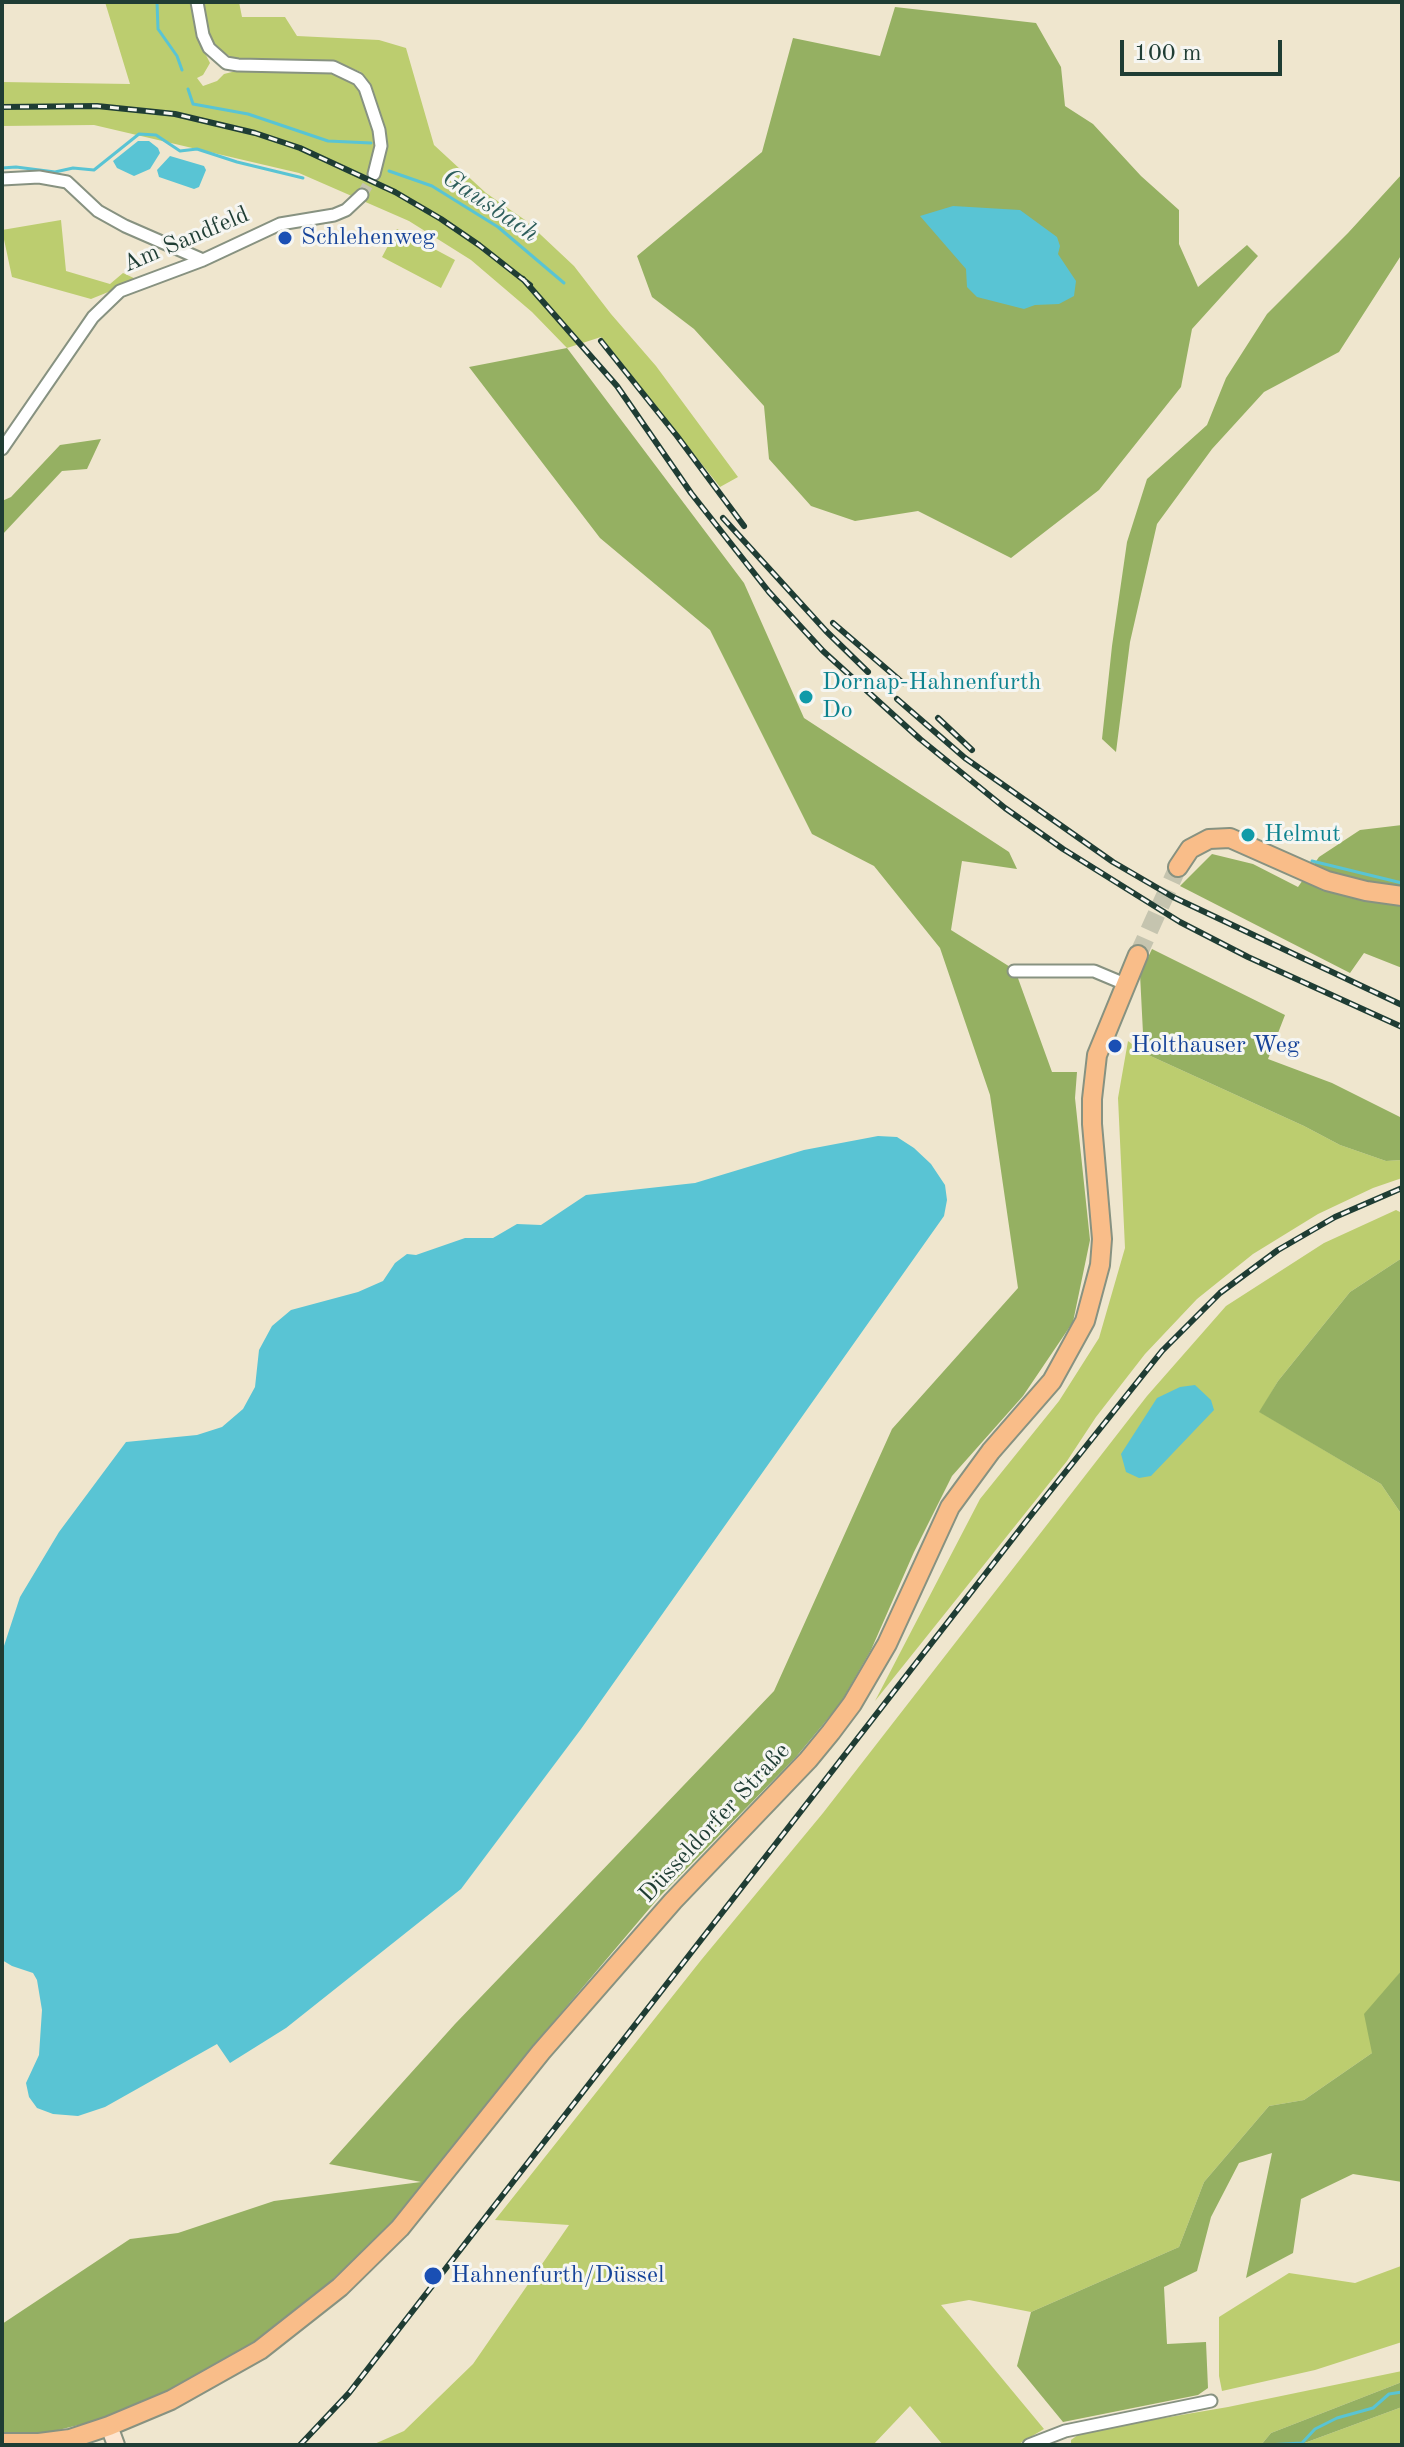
<!DOCTYPE html>
<html>
<head>
<meta charset="utf-8">
<style>
	body { margin:0 }
	#map { position:relative; width:1404px; height:2447px; overflow:hidden; background:#efe6ce; font-family:"Old Standard TT",serif }
	canvas { display:block }
	.frame { position:absolute; inset:0; border:4px solid #1f3d34; pointer-events:none }
	.scale { position:absolute; left:1120px; top:40px; width:162px; height:36px; box-sizing:border-box; border:4px solid #1f3d34; border-top:0; padding-left:10px; font-size:24px; line-height:28px; white-space:nowrap; color:#1f3d34; -webkit-text-stroke:6px #f6f6f2; paint-order:stroke }
</style>
</head>
<body>
<div id="map">
<canvas width="1404" height="2447"></canvas>
<div class="frame"></div>
<div class="scale">100 m</div>
</div>
<script>
const ctx = document.querySelector('canvas').getContext('2d');
ctx.lineJoin = 'round';
function fillPath(path, color) { ctx.fillStyle = color; ctx.fill(path, 'evenodd'); }
const shape = rows => new Path2D(rows.map(r => 'M' + r).join(''));
function strokePath(path, color, width, dash) { ctx.strokeStyle = color; ctx.lineWidth = width; ctx.lineCap = dash ? 'butt' : 'round'; ctx.setLineDash(dash || []); ctx.stroke(path); }
function write(font, color, halo, rows, align = 'center') {
  ctx.font = font + ' "Old Standard TT",serif'; ctx.lineWidth = 6; ctx.setLineDash([]); ctx.textBaseline = 'middle'; ctx.strokeStyle = halo; ctx.fillStyle = color; for (const [text, x, y, turn = 0] of rows) {
    ctx.save(); ctx.translate(x, y); ctx.rotate((+turn || 0) * Math.PI / 180); ctx.textAlign = isNaN(turn) ? turn : align; if (halo) ctx.strokeText(text, 0, 0); ctx.fillText(text, 0, 0); ctx.restore();
  }
}
const green = shape([
	[105,2,194,2,198,39,210,63,203,75,197,78,203,86,217,81,224,74,236,71,306,70,337,73,353,82,359,88,370,89,361,72,341,64,314,61,245,60,231,57,219,49,208,37,202,2,239,2,242,17,285,17,297,36,379,40,406,48,434,145,486,193,525,220,574,266,611,314,656,366,738,477,720,487,601,337,567,348,532,312,471,260,409,221,299,173,94,125,2,126,2,82,130,84],
	[61,220,66,271,110,284,123,273,138,280,91,299,12,277,2,230],
	[397,229,455,260,441,288,382,257],
	[1128,1041,1144,1053,1304,1126,1340,1145,1386,1161,1402,1160,1402,1178,1373,1188,1318,1214,1253,1254,1197,1299,1145,1354,1096,1417,1067,1461,875,1701,980,1499,1059,1401,1099,1338,1125,1248,1118,1098],
	[1396,1210,1402,1213,1402,1258,1350,1292,1278,1381,1260,1412,1381,1484,1402,1515,1402,1970,1386,1991,1372,2053,1304,2100,1269,2106,1204,2182,1179,2247,1031,2312,969,2300,941,2305,1044,2429,1017,2445,943,2445,910,2406,873,2445,372,2445,404,2431,473,2364,569,2225,495,2220,702,1959,823,1813,1147,1396,1226,1306,1324,1243],
	[1401,2266,1402,2342,1315,2370,1222,2391,1219,2376,1219,2317,1289,2273,1355,2283],
	[1402,2371,1402,2382,1271,2433,1261,2445,1071,2445,1071,2440,1082,2432,1228,2407],
	[1402,2407,1402,2445,1299,2445]
]);
const forest = shape([
	[895,7,1036,23,1061,67,1065,106,1093,124,1141,176,1179,210,1179,244,1198,287,1247,245,1258,256,1192,329,1181,387,1099,490,1011,558,918,511,855,521,811,506,769,459,764,406,694,329,652,297,637,256,762,152,793,38,880,56],
	[1402,174,1402,254,1339,352,1264,392,1212,449,1157,524,1130,642,1116,752,1102,739,1112,646,1127,542,1147,479,1207,425,1226,378,1267,314,1348,233],
	[567,348,744,583,804,718,1009,852,1017,869,962,861,951,930,1015,970,1052,1072,1077,1072,1075,1098,1090,1240,1073,1322,1023,1396,952,1476,914,1552,871,1650,840,1704,796,1757,660,1896,539,2039,394,2222,289,2320,217,2365,119,2415,22,2439,2,2434,2,2324,130,2239,178,2233,274,2201,421,2182,329,2164,455,2024,774,1691,892,1429,1018,1288,990,1095,940,948,874,866,812,834,710,630,600,538,469,367],
	[101,439,87,469,62,471,2,535,2,501,11,497,60,445],
	[1402,825,1402,968,1364,953,1350,973,1180,886,1212,854,1253,864,1298,887,1319,857,1360,830],
	[1152,949,1285,1015,1268,1059,1332,1083,1402,1118,1402,1160,1386,1161,1340,1145,1304,1126,1144,1053,1140,974],
	[1402,1258,1402,1515,1381,1484,1259,1412,1278,1381,1350,1292],
	[1402,1970,1402,2182,1353,2174,1301,2199,1293,2253,1246,2278,1272,2153,1239,2163,1211,2217,1197,2271,1164,2287,1167,2344,1206,2342,1208,2388,1198,2395,1063,2422,1017,2366,1031,2312,1179,2247,1204,2182,1269,2106,1304,2100,1372,2053,1364,2014],
	[1402,2382,1402,2407,1299,2445,1261,2445,1271,2433]
]);
const water = shape([
	[138,141,149,141,158,148,160,153,150,169,134,176,117,168,113,161],
	[170,156,204,166,206,170,199,187,194,189,159,177,157,170],
	[953,206,1020,210,1057,237,1060,246,1058,254,1076,281,1074,296,1059,304,1035,305,1024,309,977,297,967,287,966,269,920,216],
	[878,1136,897,1137,914,1148,931,1164,945,1185,947,1200,944,1216,581,1729,461,1889,286,2028,230,2063,217,2044,105,2107,78,2116,53,2114,37,2108,29,2097,26,2083,39,2055,42,2010,37,1980,33,1973,12,1966,2,1960,2,1652,20,1597,59,1532,126,1442,197,1435,222,1427,243,1409,255,1387,259,1350,272,1326,291,1310,358,1292,383,1281,395,1263,407,1254,416,1255,465,1238,493,1238,517,1224,541,1225,586,1195,695,1183,804,1150],
	[1195,1385,1211,1400,1214,1410,1151,1476,1139,1478,1126,1472,1121,1454,1157,1398,1180,1387]
]);
const stream = shape([
	[157,2,158,29,177,56,182,70],
	[188,89,193,104,248,114,328,141,371,143],
	[2,168,16,167,55,172,73,168,94,170,139,134,156,135,180,151,197,149,237,162,303,178],
	[389,171,432,186,498,227,564,283],
	[1312,861,1402,883],
	[1266,2445,1302,2443,1315,2429,1337,2418,1373,2408,1389,2394,1402,2392]
]);
const streetTunnel = shape([
	[362,195,374,174]
]);
const primaryTunnel = shape([
	[1138,955,1178,867]
]);
const street = shape([
	[197,2,203,35,209,48,226,63,238,65,333,67,358,79,365,88,379,130,381,146,374,174],
	[2,179,39,177,67,182,98,211,125,226,203,260],
	[2,449,93,317,120,291,203,260,280,224,334,215,346,210,362,195],
	[1014,971,1094,971,1125,984],
	[1029,2445,1065,2431,1211,2401]
]);
const secondary = shape([
	[109,2426,116,2445]
]);
const primary = shape([
	[1178,867,1190,849,1209,839,1230,838,1327,881,1366,891,1402,896],
	[2,2443,39,2443,70,2439,109,2426,171,2400,260,2350,340,2287,400,2228,541,2052,673,1901,808,1760,831,1732,852,1704,887,1644,950,1507,991,1451,1052,1381,1085,1321,1100,1265,1102,1239,1092,1124,1092,1099,1097,1055,1138,955]
]);
const rail = shape([
	[2,107,97,106,175,114,255,133,300,148,395,192,441,219,479,245,530,285],
	[523,279,617,386,691,493,769,592,823,651,920,739,1005,808,1063,849,1180,922,1248,957,1402,1027],
	[601,341,677,436,744,526],
	[723,518,826,631,868,672],
	[833,623,903,683],
	[897,699,965,758,1113,862,1173,897,1402,1005],
	[938,718,972,750],
	[300,2445,349,2393,1028,1519,1162,1351,1220,1293,1278,1250,1335,1217,1402,1188]
]);
const markers = [
	[285,238,8,"#1a4fb4"],
	[806,697,8,"#0f9aa8"],
	[1248,835,8,"#0f9aa8"],
	[1115,1046,8,"#1a4fb4"],
	[433,2276,10,"#1a4fb4"]
];
const transitNames = [
	["Schlehenweg",301,238],
	["Holthauser Weg",1131,1046],
	["Hahnenfurth/Düssel",451,2276]
];
const streetNames = [
	["Am Sandfeld",186,240,-23],
	["Düsseldorfer Straße",715,1823,-47]
];
const cultureNames = [
	["Dornap-Hahnenfurth",822,683],
	["Do",822,711],
	["Helmut",1264,835]
];
const waterNames = [
	["Gausbach",490,206,34]
];
fillPath(green, '#bccd6f');
fillPath(forest, '#95b062');
fillPath(water, '#59c4d4');
strokePath(stream, '#59c4d4', 3);
strokePath(streetTunnel, '#c5c4af', 11, [11, 5.5]);
strokePath(primaryTunnel, '#c5c4af', 18, [18, 9]);
strokePath(street, '#879281', 15);
strokePath(secondary, '#879281', 20);
strokePath(primary, '#879281', 22);
strokePath(street, '#fff', 11);
strokePath(secondary, '#fde5d0', 16);
strokePath(primary, '#f9bd89', 18);
strokePath(rail, '#1f3d34', 6);
strokePath(rail, '#f6f6f2', 3, [9]);
for (const [x, y, r, color] of markers) { const dot = new Path2D(); dot.arc(x, y, r, 0, 2 * Math.PI); ctx.fillStyle = color; ctx.fill(dot); strokePath(dot, '#f6f6f2', 3); }
write('24px', '#164399', '#f6f6f2', transitNames, 'left');
write('24px', '#1f3d34', '#f6f6f2', streetNames);
write('24px', '#0d838f', '#f6f6f2', cultureNames, 'left');
write('italic 26px', '#2e5f5c', '#f6f6f2', waterNames);
</script>
</body>
</html>
